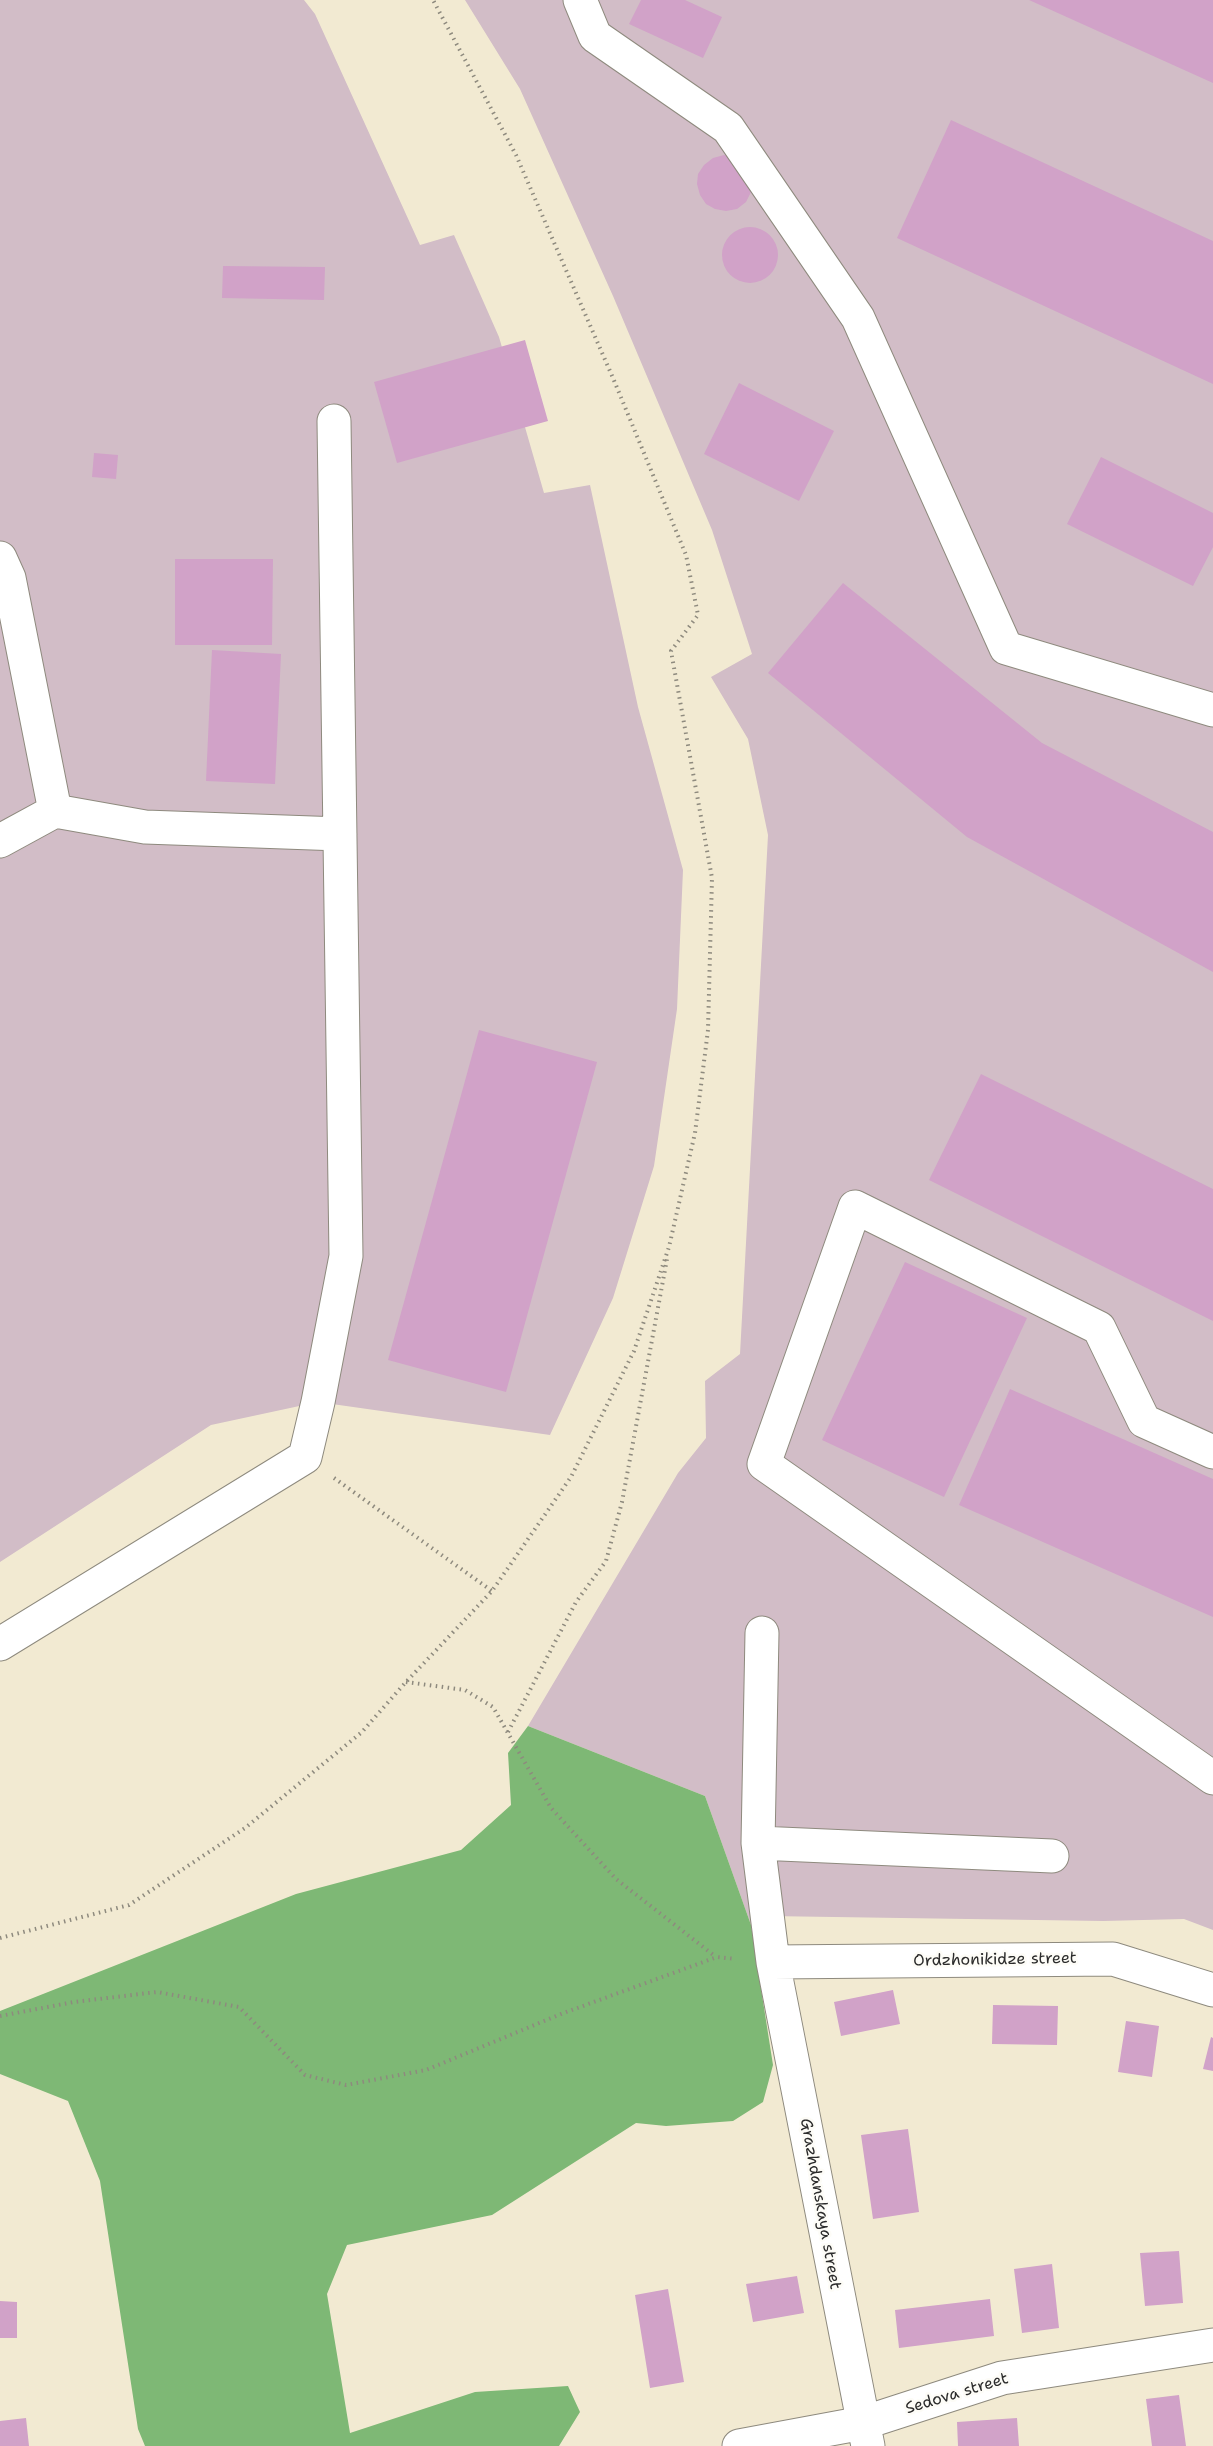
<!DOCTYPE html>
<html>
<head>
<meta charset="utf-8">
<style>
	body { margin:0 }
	canvas { display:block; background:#f2ead2 }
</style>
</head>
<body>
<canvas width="1213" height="2446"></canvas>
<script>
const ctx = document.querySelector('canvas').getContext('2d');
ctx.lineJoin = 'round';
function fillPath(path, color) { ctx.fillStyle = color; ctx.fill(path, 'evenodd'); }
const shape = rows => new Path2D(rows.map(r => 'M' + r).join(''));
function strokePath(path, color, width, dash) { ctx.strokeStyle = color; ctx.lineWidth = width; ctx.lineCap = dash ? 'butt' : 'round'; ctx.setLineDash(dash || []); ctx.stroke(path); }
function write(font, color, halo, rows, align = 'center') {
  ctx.font = font + ' "Shantell Sans",sans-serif'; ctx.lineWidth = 5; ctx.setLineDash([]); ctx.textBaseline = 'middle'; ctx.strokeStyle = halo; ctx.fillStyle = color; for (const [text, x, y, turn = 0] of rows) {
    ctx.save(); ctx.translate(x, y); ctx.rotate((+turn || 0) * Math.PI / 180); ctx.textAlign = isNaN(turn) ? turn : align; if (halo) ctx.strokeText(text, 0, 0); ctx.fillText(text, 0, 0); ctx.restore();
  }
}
const industrial = shape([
	[0,0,304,0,315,14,420,245,454,235,499,337,544,493,590,485,638,707,683,870,677,1009,654,1166,613,1298,550,1435,318,1402,211,1425,0,1562],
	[465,0,1213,0,1213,1930,1184,1919,1103,1921,767,1916,751,1925,705,1796,528,1726,678,1473,706,1438,705,1381,740,1354,768,835,748,739,711,677,752,654,712,530,613,296,520,89]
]);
const forest = shape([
	[528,1726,705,1796,751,1925,773,2065,763,2102,733,2121,666,2126,636,2123,492,2215,347,2245,327,2294,350,2433,475,2392,568,2386,580,2412,559,2446,145,2446,138,2429,100,2181,68,2101,0,2074,0,2011,296,1894,461,1850,511,1805,508,1753]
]);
const building = shape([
	[641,0,685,0,722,17,703,58,629,24],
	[1029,0,1213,0,1213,83],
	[951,120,1213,241,1213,384,897,238],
	[724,155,734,157,753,182,751,192,746,202,737,209,726,211,715,209,706,204,700,195,697,184,698,174,704,165,713,158],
	'722 255a28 28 0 1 1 56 0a28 28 0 1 1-56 0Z',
	[223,266,325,267,324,300,222,298],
	[525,340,548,421,397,463,374,382],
	[739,383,834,431,799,501,704,454],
	[94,453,118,455,116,479,92,477],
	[1101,457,1213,513,1213,547,1193,586,1067,524],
	[175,559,273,559,272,645,175,645],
	[843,583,1042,743,1213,832,1213,972,967,837,768,673],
	[212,650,281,654,275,784,206,781],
	[479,1030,597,1062,506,1392,388,1360],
	[981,1074,1213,1189,1213,1321,929,1180],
	[905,1262,1027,1318,944,1497,822,1440],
	[1010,1389,1213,1479,1213,1617,959,1505],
	[893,1990,900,2024,841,2036,834,2002],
	[993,2005,1058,2006,1057,2045,992,2044],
	[1126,2021,1159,2026,1152,2077,1118,2072],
	[1211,2037,1213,2038,1213,2071,1203,2069],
	[908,2129,919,2212,873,2219,861,2135],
	[1179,2251,1183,2303,1145,2306,1140,2253],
	[1052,2264,1059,2328,1022,2333,1014,2269],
	[797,2276,804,2313,753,2322,746,2284],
	[668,2289,684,2382,650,2388,635,2295],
	[990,2299,994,2336,899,2348,895,2310],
	[0,2301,17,2302,17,2338,0,2338],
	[1179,2395,1186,2446,1152,2446,1146,2399],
	[26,2418,29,2446,0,2446,0,2421],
	[1017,2418,1019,2446,958,2446,957,2422]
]);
const path = shape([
	[334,1478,492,1591],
	[406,1682,465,1690,493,1707,551,1808,616,1879,716,1957],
	[508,1732,576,1602,606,1561,622,1502,667,1259],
	[0,1938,129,1905,245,1828,362,1732,406,1682,492,1591,571,1477,634,1351,669,1247,695,1133,708,1030,712,878,671,651,698,615,686,555,613,378,516,155,433,0],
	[0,2016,74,2002,157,1992,239,2007,305,2075,346,2085,426,2070,561,2014,717,1957,736,1959]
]);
const minor = shape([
	[580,0,595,36,728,128,858,318,1006,648,1213,710],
	[0,558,9,578,55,811,0,841],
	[55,811,145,827,340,834],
	[1213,1452,1144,1421,1099,1328,855,1207,764,1464,1213,1778],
	[762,1633,758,1843,773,1962,868,2446],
	[0,1644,305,1457,318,1402,346,1256,334,421],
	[758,1843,1052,1856],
	[773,1962,1113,1959,1213,1990],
	[739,2446,863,2423,1002,2378,1213,2345]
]);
const streetNames = [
	["Ordzhonikidze street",995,1960,-1],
	["Grazhdanskaya street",820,2204,80],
	["Sedova street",957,2394,-17]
];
fillPath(industrial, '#d2bdc7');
fillPath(forest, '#7eb875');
fillPath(building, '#d1a2c8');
strokePath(minor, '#8e8a7e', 35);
strokePath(path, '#8e8a7e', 4, [1.5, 4.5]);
strokePath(minor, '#fff', 33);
write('16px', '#2b2b2b', '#fdfcf7', streetNames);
</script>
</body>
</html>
